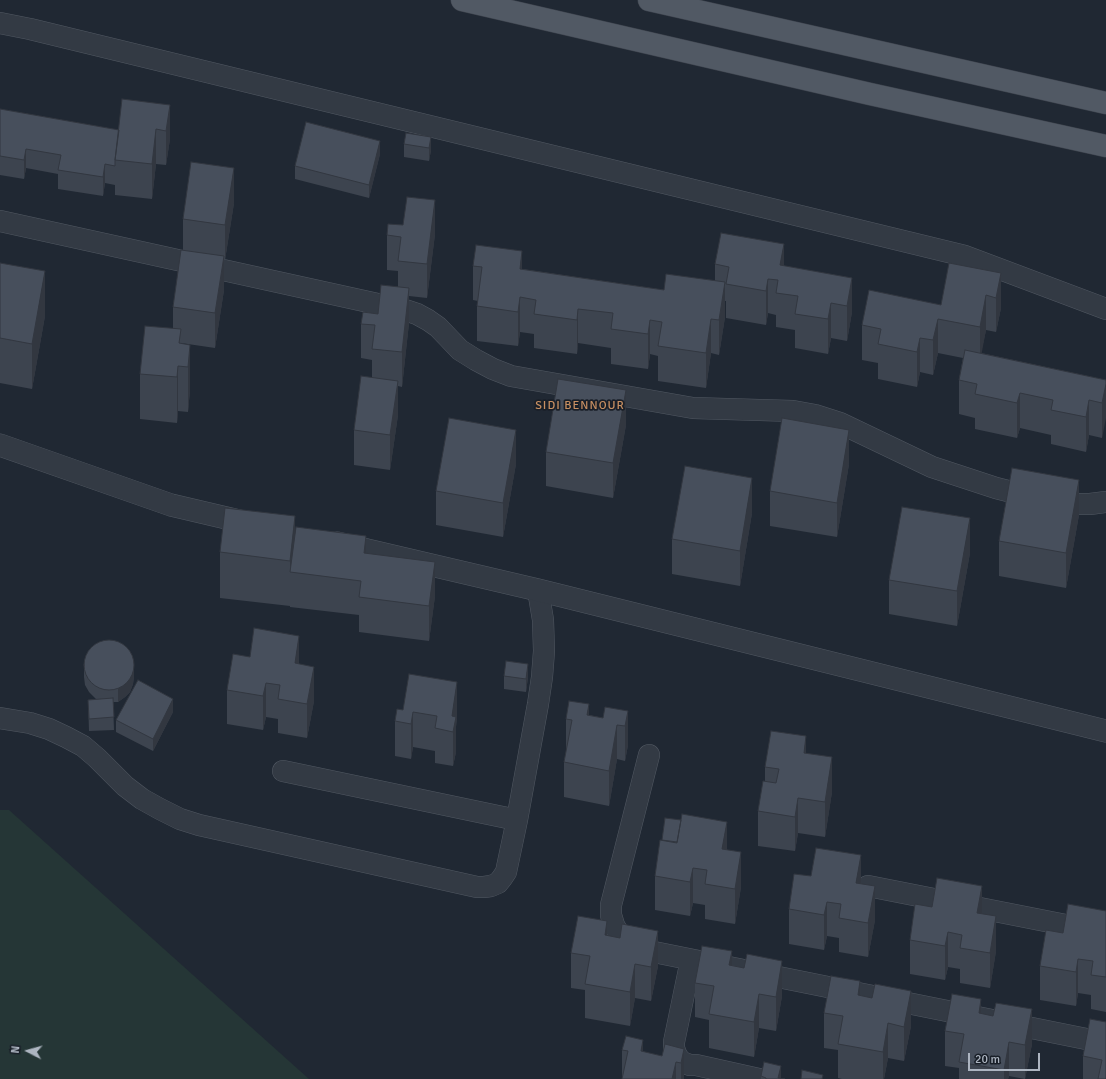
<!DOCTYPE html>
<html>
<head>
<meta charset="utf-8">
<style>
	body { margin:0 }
	#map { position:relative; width:1106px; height:1079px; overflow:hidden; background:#202833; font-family:Signika,sans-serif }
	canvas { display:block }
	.north { position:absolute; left:8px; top:1031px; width:40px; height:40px; -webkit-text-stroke:3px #191f28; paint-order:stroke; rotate:276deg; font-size:11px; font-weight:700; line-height:16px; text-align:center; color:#adb5c1 }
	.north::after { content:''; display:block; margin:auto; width:14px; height:18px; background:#adb5c1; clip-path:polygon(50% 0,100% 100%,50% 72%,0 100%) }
	.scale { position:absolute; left:968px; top:1053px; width:72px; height:18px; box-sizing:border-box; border:2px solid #adb5c1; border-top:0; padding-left:5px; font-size:12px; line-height:14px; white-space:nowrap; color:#adb5c1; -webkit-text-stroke:3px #191f28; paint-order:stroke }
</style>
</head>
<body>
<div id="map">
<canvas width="1106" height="1079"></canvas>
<div class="north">N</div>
<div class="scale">20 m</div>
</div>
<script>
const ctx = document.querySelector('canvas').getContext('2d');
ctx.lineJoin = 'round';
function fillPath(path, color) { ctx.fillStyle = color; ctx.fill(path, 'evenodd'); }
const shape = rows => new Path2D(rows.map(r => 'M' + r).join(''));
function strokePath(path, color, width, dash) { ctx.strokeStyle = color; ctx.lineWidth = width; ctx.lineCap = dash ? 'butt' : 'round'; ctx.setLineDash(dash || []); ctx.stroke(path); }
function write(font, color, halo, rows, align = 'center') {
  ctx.font = font + ' Signika,sans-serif'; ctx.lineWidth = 3.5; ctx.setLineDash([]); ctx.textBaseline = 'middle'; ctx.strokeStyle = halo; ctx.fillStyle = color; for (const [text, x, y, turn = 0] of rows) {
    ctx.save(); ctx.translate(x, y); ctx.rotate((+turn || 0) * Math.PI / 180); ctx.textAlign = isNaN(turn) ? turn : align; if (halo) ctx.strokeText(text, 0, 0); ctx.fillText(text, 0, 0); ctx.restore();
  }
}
const green = shape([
	[0,810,9,810,309,1079,0,1079]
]);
const minor = shape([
	[0,23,30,29,965,256,1106,309],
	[0,221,405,310,417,314,428,320,438,327,460,350,476,360,493,369,511,376,693,408,793,411,815,415,840,423,932,467,996,488,1043,500,1067,504,1090,504,1106,502],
	[0,718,30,723,49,729,66,737,83,746,97,758,125,786,142,799,160,809,180,819,199,825,477,887,484,887,491,886,498,883,502,878,506,872,517,820,538,704,542,677,544,651,543,620,538,590],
	[649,755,611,905,611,915,614,925,619,934,626,941,635,947,644,950,1106,1043],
	[283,771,517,820],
	[868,886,1106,933],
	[691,960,674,1042,674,1048,676,1054,679,1059,684,1063,690,1065,696,1065,759,1079]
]);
const tertiary = shape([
	[0,445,171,505,252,524],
	[337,543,538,590,1106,731]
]);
const primary = shape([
	[462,0,870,94,1106,146],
	[649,0,1106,103]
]);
const wall = shape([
	[170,105,170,139,166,165,156,164,152,199,115,195,115,185,105,183,103,196,58,189,58,174,26,168,24,179,0,175,0,189,0,109,119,130],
	[431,137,431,150,429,161,404,157,404,144],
	[380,154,369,198,295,179,295,166],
	[234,203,225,260,224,260,224,290,215,348,181,343,181,344,190,345,190,390,188,412,178,411,177,423,140,419,140,374,173,329,173,307,183,250,183,219],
	[435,234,427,298,409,296,409,323,402,387,398,386,398,415,390,470,354,465,354,430,372,377,372,360,361,358,361,324,378,314,398,287,398,271,387,270,387,235],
	[0,263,45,316,32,389,0,383],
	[715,264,784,266,852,278,852,312,847,341,831,338,828,354,795,348,795,330,776,327,776,315,768,313,766,325,726,318,726,301,725,301,725,317,719,355,711,353,706,388,658,381,658,356,650,354,648,369,611,364,611,348,578,343,577,354,534,348,534,334,520,332,518,346,477,341,477,306,478,301,473,300,473,266,522,269,664,290,715,281],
	[1001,273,1001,308,996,332,986,330,981,353,1106,380,1102,438,1089,435,1086,452,1051,444,1051,435,1020,428,1017,438,975,429,975,418,959,414,959,380,963,358,938,353,933,375,920,372,917,387,878,379,878,363,862,360,862,325,941,305],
	[626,425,613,498,546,486,546,452],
	[516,464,503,537,436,525,436,491],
	[849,464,837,537,770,526,770,491],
	[752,513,740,586,672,574,672,539],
	[1079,515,1066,588,999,576,999,541],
	[220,552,366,553,435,596,429,641,359,632,359,615,290,607,290,600,290,606,220,598],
	[970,553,957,626,889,614,889,580],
	[84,664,134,676,133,684,130,692,125,697,118,702,113,702,114,730,89,731,88,700,96,699,89,692,85,685,84,677],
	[299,664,314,701,307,738,278,733,278,719,266,717,263,730,227,724,227,690],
	[504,676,528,677,526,692,504,689],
	[403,710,457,716,456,727,456,752,453,766,435,763,435,751,413,747,411,759,395,756,395,721],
	[628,711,628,745,625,761,617,759,609,806,564,797,564,762,566,754,566,719,589,715,603,718],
	[173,712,153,751,116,732,116,720],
	[806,753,832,792,825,837,798,833,795,851,758,846,758,811,765,782,765,767],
	[665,818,727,850,741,887,735,924,705,919,705,905,693,903,690,916,655,910,655,876,662,840],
	[861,883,875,920,868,957,839,952,839,938,827,936,824,950,789,944,789,909],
	[932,907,982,914,996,951,990,988,960,983,960,969,948,967,945,980,910,974,910,940],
	[1106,911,1106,1012,1091,1009,1091,995,1078,993,1076,1006,1040,1000,1040,966,1063,933],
	[607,935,658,966,651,1001,635,998,630,1026,585,1018,585,990,571,988,571,953],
	[732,965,744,968,782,996,776,1031,759,1028,754,1057,709,1048,709,1020,695,1017,695,983],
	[860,995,911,1026,904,1061,888,1058,884,1079,842,1079,838,1078,838,1050,824,1048,824,1013],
	[981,1014,1032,1044,1025,1079,1009,1076,1008,1079,959,1079,959,1068,945,1066,945,1031],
	[1106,1022,1106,1079,1083,1079,1083,1056],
	[684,1049,684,1079,622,1079,622,1050,643,1052,662,1056],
	[761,1076,781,1078,785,1079,761,1079]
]);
const shadedWall = shape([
	[170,105,170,139,166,165,166,131],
	[156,129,156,164,152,199,152,164],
	[431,137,431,150,429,161,429,148],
	[380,141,380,154,369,198,369,185],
	[26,149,26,168,24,179,24,160],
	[105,164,105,183,103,196,103,177],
	[234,168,234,203,225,260,225,225],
	[435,200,435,234,427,298,427,264],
	[784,244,784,278,780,265],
	[522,251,522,286,520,299,520,332,518,346,518,312,520,269],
	[224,256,224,290,215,348,215,313],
	[45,271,45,316,32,389,32,344],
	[1001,273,1001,308,996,332,996,298],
	[852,278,852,312,847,341,847,306],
	[768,279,768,313,766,325,766,291],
	[725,282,725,317,719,355,719,320],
	[409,288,409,323,402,387,402,352],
	[986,295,986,330,980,362,980,327],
	[831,303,831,338,828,354,828,319],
	[578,309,578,343,577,354,577,320],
	[711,319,711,353,706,388,706,353],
	[938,319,938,353,933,375,933,340],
	[650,320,650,354,648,369,648,334],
	[920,338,920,372,917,387,917,352],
	[190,345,190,390,188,412,188,367],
	[178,366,178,411,177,423,177,377],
	[398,381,398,415,390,470,390,435],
	[1106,384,1106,418,1102,438,1102,403],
	[626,390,626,425,613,498,613,463],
	[1020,393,1020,428,1017,438,1017,403],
	[1089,400,1089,435,1086,452,1086,417],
	[516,430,516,464,503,537,503,503],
	[849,430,849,464,837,537,837,503],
	[752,478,752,513,740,586,740,551],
	[1079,480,1079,515,1066,588,1066,553],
	[295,516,295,561,290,572,290,606,290,561],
	[970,518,970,553,957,626,957,591],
	[366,536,366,570,364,553],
	[435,562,435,596,429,641,429,606],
	[299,636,299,671,295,663],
	[134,664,134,676,133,684,130,692,125,697,118,702,118,689],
	[528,664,528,677,526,692,526,679],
	[314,667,314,701,307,738,307,704],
	[457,682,457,716,456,727,456,752,453,766,453,732,452,716],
	[266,683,266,717,263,730,263,696],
	[173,699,173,712,153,751,153,739],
	[589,704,589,739,587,715],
	[628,711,628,745,625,761,625,726],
	[413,712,413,747,411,759,411,724],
	[617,725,617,759,609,806,609,771],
	[806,736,806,770,804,753],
	[832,757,832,792,825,837,825,802],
	[798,798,798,833,795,851,795,817],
	[727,822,727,856,722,849],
	[741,852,741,887,735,924,735,889],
	[861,855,861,890,856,883],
	[693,868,693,903,690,916,690,882],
	[875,886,875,920,868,957,868,923],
	[982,886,982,920,977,913],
	[827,902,827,936,824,950,824,915],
	[996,916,996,951,990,988,990,953],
	[607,921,607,956,605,935],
	[658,931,658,966,651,1001,651,967],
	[948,932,948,967,945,980,945,946],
	[732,951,732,986,729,965],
	[1078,959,1078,993,1076,1006,1076,972],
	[782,961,782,996,776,1031,776,997],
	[635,964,635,998,630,1026,630,992],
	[860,981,860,1016,858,995],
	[911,991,911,1026,904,1061,904,1027],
	[759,994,759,1028,754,1057,754,1022],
	[981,999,981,1034,979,1013],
	[1032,1009,1032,1044,1025,1079,1025,1045],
	[888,1023,888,1058,884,1079,883,1079,883,1052],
	[643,1040,643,1074,641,1051],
	[1009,1042,1009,1076,1008,1079,1004,1079,1004,1070],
	[684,1049,684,1079,681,1079,681,1063],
	[676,1062,676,1079,672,1079],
	[781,1066,781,1079,778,1079]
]);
const building = shape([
	[122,99,170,105,166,131,156,129,152,164,115,160,122,99],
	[0,109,119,130,115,160,115,166,105,164,103,177,58,170,61,155,26,149,24,160,0,156,0,109],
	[306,122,380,141,369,185,295,166,306,122],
	[406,133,431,137,429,148,404,144,406,133],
	[191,162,234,168,225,225,183,219,191,162],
	[407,197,435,200,427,264,398,261,401,237,387,235,388,224,403,225,407,197],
	[721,233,784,244,780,265,852,278,847,306,831,303,828,319,795,314,798,296,776,293,778,280,768,279,766,291,726,284,729,267,715,264,721,233],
	[476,245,522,251,520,269,664,290,666,274,725,282,719,320,711,319,706,353,658,346,662,322,650,320,648,334,611,329,613,313,578,309,577,320,534,314,536,300,520,297,518,312,477,306,482,267,473,266,476,245],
	[181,250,224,256,215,313,173,307,181,250],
	[0,263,45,271,32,344,0,338,0,263],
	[949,263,1001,273,996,298,986,295,980,327,938,319,933,340,920,338,917,352,878,344,881,329,862,325,869,290,941,305,949,263],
	[381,285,409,288,402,352,372,349,375,325,361,324,363,312,378,314,381,285],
	[145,326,181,329,179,343,190,345,188,367,178,366,177,377,140,374,145,326],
	[965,350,1106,380,1106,384,1102,403,1089,400,1086,417,1051,410,1053,400,1020,393,1017,403,975,394,977,384,959,380,965,350],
	[361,376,398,381,390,435,354,430,361,376],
	[558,379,626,390,613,463,546,452,558,379],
	[449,418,516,430,503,503,436,491,449,418],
	[782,418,849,430,837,503,770,491,782,418],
	[685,466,752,478,740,551,672,539,685,466],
	[1012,468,1079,480,1066,553,999,541,1012,468],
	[902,507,970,518,957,591,889,580,902,507],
	[225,508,295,516,290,561,220,552,225,508],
	[296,527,366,536,364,553,435,562,429,606,359,597,361,581,290,572,296,527],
	[254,628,299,636,295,663,314,667,307,704,278,699,280,685,266,683,263,696,227,690,233,654,250,657,254,628],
	'84 665a25 25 0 1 1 50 0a25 25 0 1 1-50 0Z',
	[506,661,528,664,526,679,504,676,506,661],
	[409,674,457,682,452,716,456,717,453,732,435,728,437,716,413,712,411,724,395,721,397,709,403,710,409,674],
	[138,680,173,699,153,739,116,720,138,680],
	[113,698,114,717,89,719,88,700,113,698],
	[569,701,589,704,587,715,603,718,605,707,628,711,625,726,617,725,609,771,564,762,572,720,566,719,569,701],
	[771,731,806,736,804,753,832,757,825,802,798,798,795,817,758,811,763,781,776,783,779,769,765,767,771,731],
	[682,814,727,822,722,849,741,852,735,889,705,884,707,870,693,868,690,882,655,876,660,840,677,843,682,814],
	[665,818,681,820,677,842,662,840,665,818],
	[816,848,861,855,856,883,875,886,868,923,839,918,841,904,827,902,824,915,789,909,794,874,811,876,816,848],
	[937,878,982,886,977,913,996,916,990,953,960,948,962,935,948,932,945,946,910,940,915,904,932,907,937,878],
	[1068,904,1106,911,1106,977,1091,975,1093,961,1078,959,1076,972,1040,966,1046,930,1063,933,1068,904],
	[578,916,607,921,605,935,620,938,622,924,658,931,651,967,635,964,630,992,585,984,590,956,571,953,578,916],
	[702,946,732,951,729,965,744,968,747,954,782,961,776,997,759,994,754,1022,709,1014,714,986,695,983,702,946],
	[831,976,860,981,858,995,872,998,875,984,911,991,904,1027,888,1023,883,1052,838,1044,843,1016,824,1013,831,976],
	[952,994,981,999,979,1013,993,1016,996,1003,1032,1009,1025,1045,1009,1042,1004,1070,959,1062,964,1034,945,1031,952,994],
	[1090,1019,1106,1022,1106,1079,1098,1079,1102,1060,1083,1056,1090,1019],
	[626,1036,643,1040,641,1051,662,1056,665,1044,684,1049,681,1063,676,1062,672,1079,622,1079,628,1051,622,1050,626,1036],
	[764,1062,781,1066,778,1078,785,1079,766,1079,766,1078,761,1076,764,1062],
	[802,1070,823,1075,822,1079,801,1079,802,1070]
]);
const neighbourhoodNames = [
	["SIDI BENNOUR",580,406]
];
fillPath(green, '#253636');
strokePath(minor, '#515862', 22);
strokePath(tertiary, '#515862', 23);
strokePath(primary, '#3d434d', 23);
strokePath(minor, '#333a44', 21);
strokePath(tertiary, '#333a44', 22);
strokePath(primary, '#515964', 22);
fillPath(wall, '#3d444f');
fillPath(shadedWall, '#323740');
fillPath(building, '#474f5c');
strokePath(building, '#323740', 1);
ctx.letterSpacing = '1px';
write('12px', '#c78f62', '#191f28', neighbourhoodNames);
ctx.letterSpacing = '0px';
</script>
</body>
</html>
